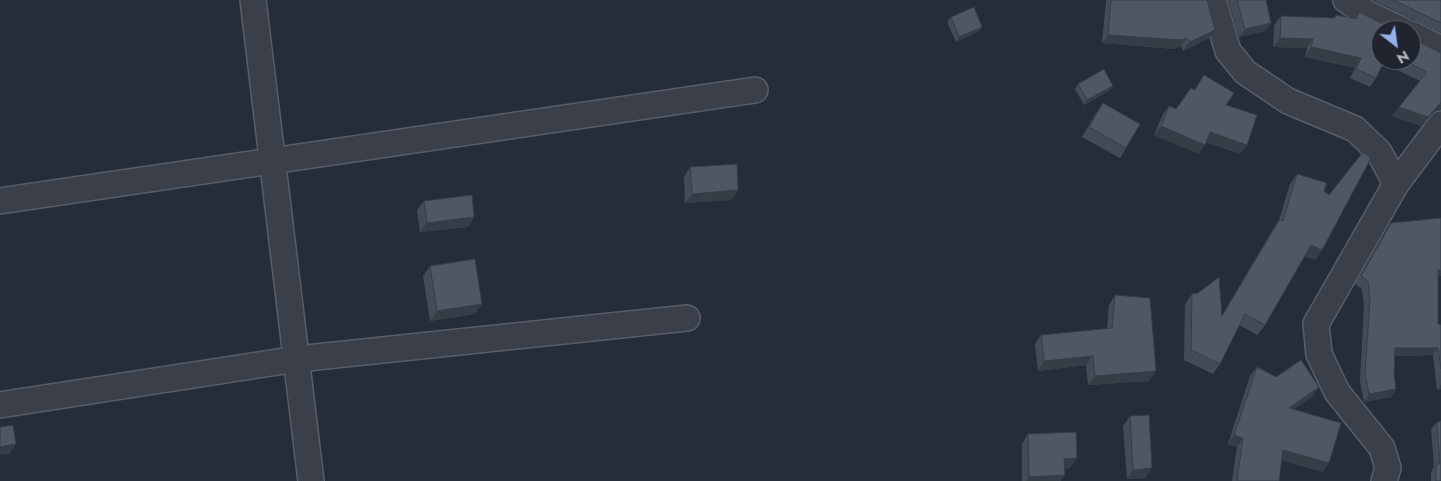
<!DOCTYPE html>
<html>
<head>
<meta charset="utf-8">
<style>
	body { margin:0 }
	#map { position:relative; width:1441px; height:481px; overflow:hidden; background:#262d3a; font-family:Jost,sans-serif }
	canvas { display:block }
	.north { position:absolute; left:1371px; top:20px; width:50px; height:50px; box-sizing:border-box; background:#1f242f; border:1px solid #5b606b; border-radius:50%; rotate:150deg; font-size:14px; font-weight:700; line-height:20px; text-align:center; color:#b5bac6 }
	.north::after { content:''; display:block; margin:auto; width:18px; height:22px; background:#95b1eb; clip-path:polygon(50% 0,100% 100%,50% 72%,0 100%) }
</style>
</head>
<body>
<div id="map">
<canvas width="1441" height="481"></canvas>
<div class="north">N</div>
</div>
<script>
const ctx = document.querySelector('canvas').getContext('2d');
ctx.lineJoin = 'round';
const shape = rows => new Path2D(rows.map(r => 'M' + r).join(''));
function strokePath(path, color, width, dash) { ctx.strokeStyle = color; ctx.lineWidth = width; ctx.lineCap = dash ? 'butt' : 'round'; ctx.setLineDash(dash || []); ctx.stroke(path); }
function fillPath(path, color) { ctx.fillStyle = color; ctx.fill(path, 'evenodd'); }
const minor = shape([
	[253,0,311,481],
	[1213,0,1228,51,1245,72,1288,101,1355,129,1379,152,1396,184],
	[1346,0,1368,14,1402,30],
	[1411,34,1441,49],
	[0,201,755,90],
	[0,405,297,359,687,318],
	[1384,481,1388,468,1382,448,1337,392,1319,354,1316,324,1396,184,1441,124]
]);
const wall = shape([
	[1106,0,1207,0,1215,30,1209,38,1183,51,1181,46,1175,49,1102,43],
	[1228,0,1266,0,1271,23,1265,31,1239,37],
	[1373,0,1441,0,1441,33,1375,1],
	[1359,12,1381,60,1411,60,1441,53,1441,110,1435,111,1421,126,1392,116,1420,81,1383,63,1376,78,1370,87,1350,78,1355,68,1305,57,1307,48,1273,47,1274,25,1281,16,1333,18,1336,15,1354,19],
	[951,17,982,27,978,32,956,42,947,22],
	[1204,75,1226,105,1240,154,1206,142,1199,154,1154,135,1163,114,1169,106,1176,109,1194,90],
	[1078,84,1113,86,1109,91,1084,105,1075,89],
	[1103,103,1126,148,1120,158,1082,137,1096,113],
	[690,167,738,190,731,200,685,203,684,177],
	[1297,174,1324,191,1322,250,1315,260,1305,256,1265,325,1257,335,1239,325,1220,364,1213,374,1184,360,1185,304,1192,294,1222,315,1273,229,1279,220,1290,184],
	[424,201,474,217,468,227,420,232,417,210],
	[1441,218,1441,275,1438,279,1438,324,1441,325,1441,389,1437,390,1433,355,1395,356,1394,375,1396,389,1391,397,1364,402,1360,381,1364,307,1362,289,1355,284,1386,231,1391,223],
	[430,266,475,314,430,321,423,276],
	[1115,295,1149,381,1088,385,1086,365,1038,371,1035,344,1041,335,1107,329,1109,305],
	[1257,367,1313,396,1294,409,1329,463,1323,472,1281,460,1279,481,1232,481,1237,447,1228,444,1250,376],
	[1130,416,1145,478,1127,479,1123,426],
	[1441,421,1441,481,1431,481,1431,472,1434,467,1431,429,1437,422],
	[1028,434,1070,468,1064,468,1065,475,1060,481,1022,481,1022,444]
]);
const shadedWall = shape([
	[1271,23,1265,31,1239,37,1245,29],
	[982,27,978,32,956,42,959,37],
	[1215,30,1209,38,1183,51,1190,42],
	[1108,35,1187,38,1181,46,1175,49,1102,43],
	[1280,38,1313,39,1307,48,1273,47],
	[1311,47,1361,58,1355,68,1305,57],
	[1113,86,1109,91,1084,105,1087,100],
	[1441,102,1441,110,1435,111,1421,126,1392,116,1399,107],
	[1161,126,1205,145,1199,154,1154,135],
	[1210,132,1247,145,1240,154,1204,141],
	[738,190,731,200,685,203,692,194],
	[474,217,468,227,420,232,427,223],
	[1311,245,1322,250,1315,260,1304,255],
	[1438,270,1441,271,1441,275,1438,279],
	[482,304,475,314,430,321,437,311],
	[1395,348,1438,348,1433,355,1390,356],
	[1093,356,1086,365,1038,371,1044,361],
	[1156,371,1149,381,1088,385,1095,376],
	[1441,384,1441,389,1437,390],
	[1319,387,1313,396,1283,417,1289,408],
	[1396,389,1391,397,1364,402,1369,394],
	[1234,435,1243,438,1237,447,1228,444],
	[16,444,9,454,0,455,0,447],
	[1283,450,1329,463,1323,472,1276,459],
	[1077,458,1070,468,1057,469,1064,459],
	[1152,468,1145,478,1127,479,1133,470],
	[1065,475,1060,481,1026,481,1029,477]
]);
const building = shape([
	[1111,0,1207,0,1215,30,1190,42,1187,38,1181,40,1108,35,1111,0],
	[1237,0,1266,0,1271,23,1245,29,1237,0],
	[1393,0,1441,0,1441,23,1393,0],
	[974,7,982,27,959,37,951,17,974,7],
	[1359,12,1395,30,1381,30,1381,60,1385,60,1376,78,1356,69,1361,58,1311,47,1313,39,1280,38,1281,16,1335,18,1336,15,1356,19,1359,12],
	[1411,38,1441,53,1441,102,1428,117,1399,107,1427,72,1403,60,1411,60,1411,38],
	[1104,69,1113,86,1087,100,1078,84,1104,69],
	[1204,75,1234,93,1226,105,1257,115,1247,145,1210,132,1205,145,1161,126,1169,106,1176,109,1191,88,1195,90,1204,75],
	[1103,103,1140,124,1126,148,1089,127,1103,103],
	[1363,152,1371,158,1322,250,1311,245,1265,325,1245,314,1220,364,1191,350,1192,294,1198,293,1219,277,1222,316,1280,219,1283,221,1297,174,1327,183,1324,191,1329,195,1363,152],
	[737,164,738,190,692,194,690,167,737,164],
	[472,195,474,217,427,223,424,201,472,195],
	[1441,218,1441,271,1438,270,1438,324,1441,325,1441,369,1438,348,1395,348,1394,375,1396,389,1369,394,1365,373,1370,300,1368,281,1361,276,1391,223,1441,218],
	[475,259,482,304,437,311,430,266,475,259],
	[1115,295,1150,298,1156,371,1095,376,1093,356,1044,361,1041,335,1112,328,1115,295],
	[1301,360,1319,387,1289,408,1341,423,1329,463,1283,450,1279,481,1237,481,1243,438,1234,435,1257,367,1276,377,1301,360],
	[1149,415,1152,468,1133,470,1130,416,1149,415],
	[1441,421,1441,481,1436,481,1436,464,1440,464,1437,422,1441,421],
	[13,425,16,444,0,447,0,427,13,425],
	[1076,432,1077,458,1064,459,1065,475,1029,477,1028,434,1076,432]
]);
strokePath(minor, '#585d68', 28);
strokePath(minor, '#3a3f4a', 25);
fillPath(wall, '#444b57');
fillPath(shadedWall, '#373d47');
fillPath(building, '#4f5765');
strokePath(building, '#373d47', 1);
</script>
</body>
</html>
